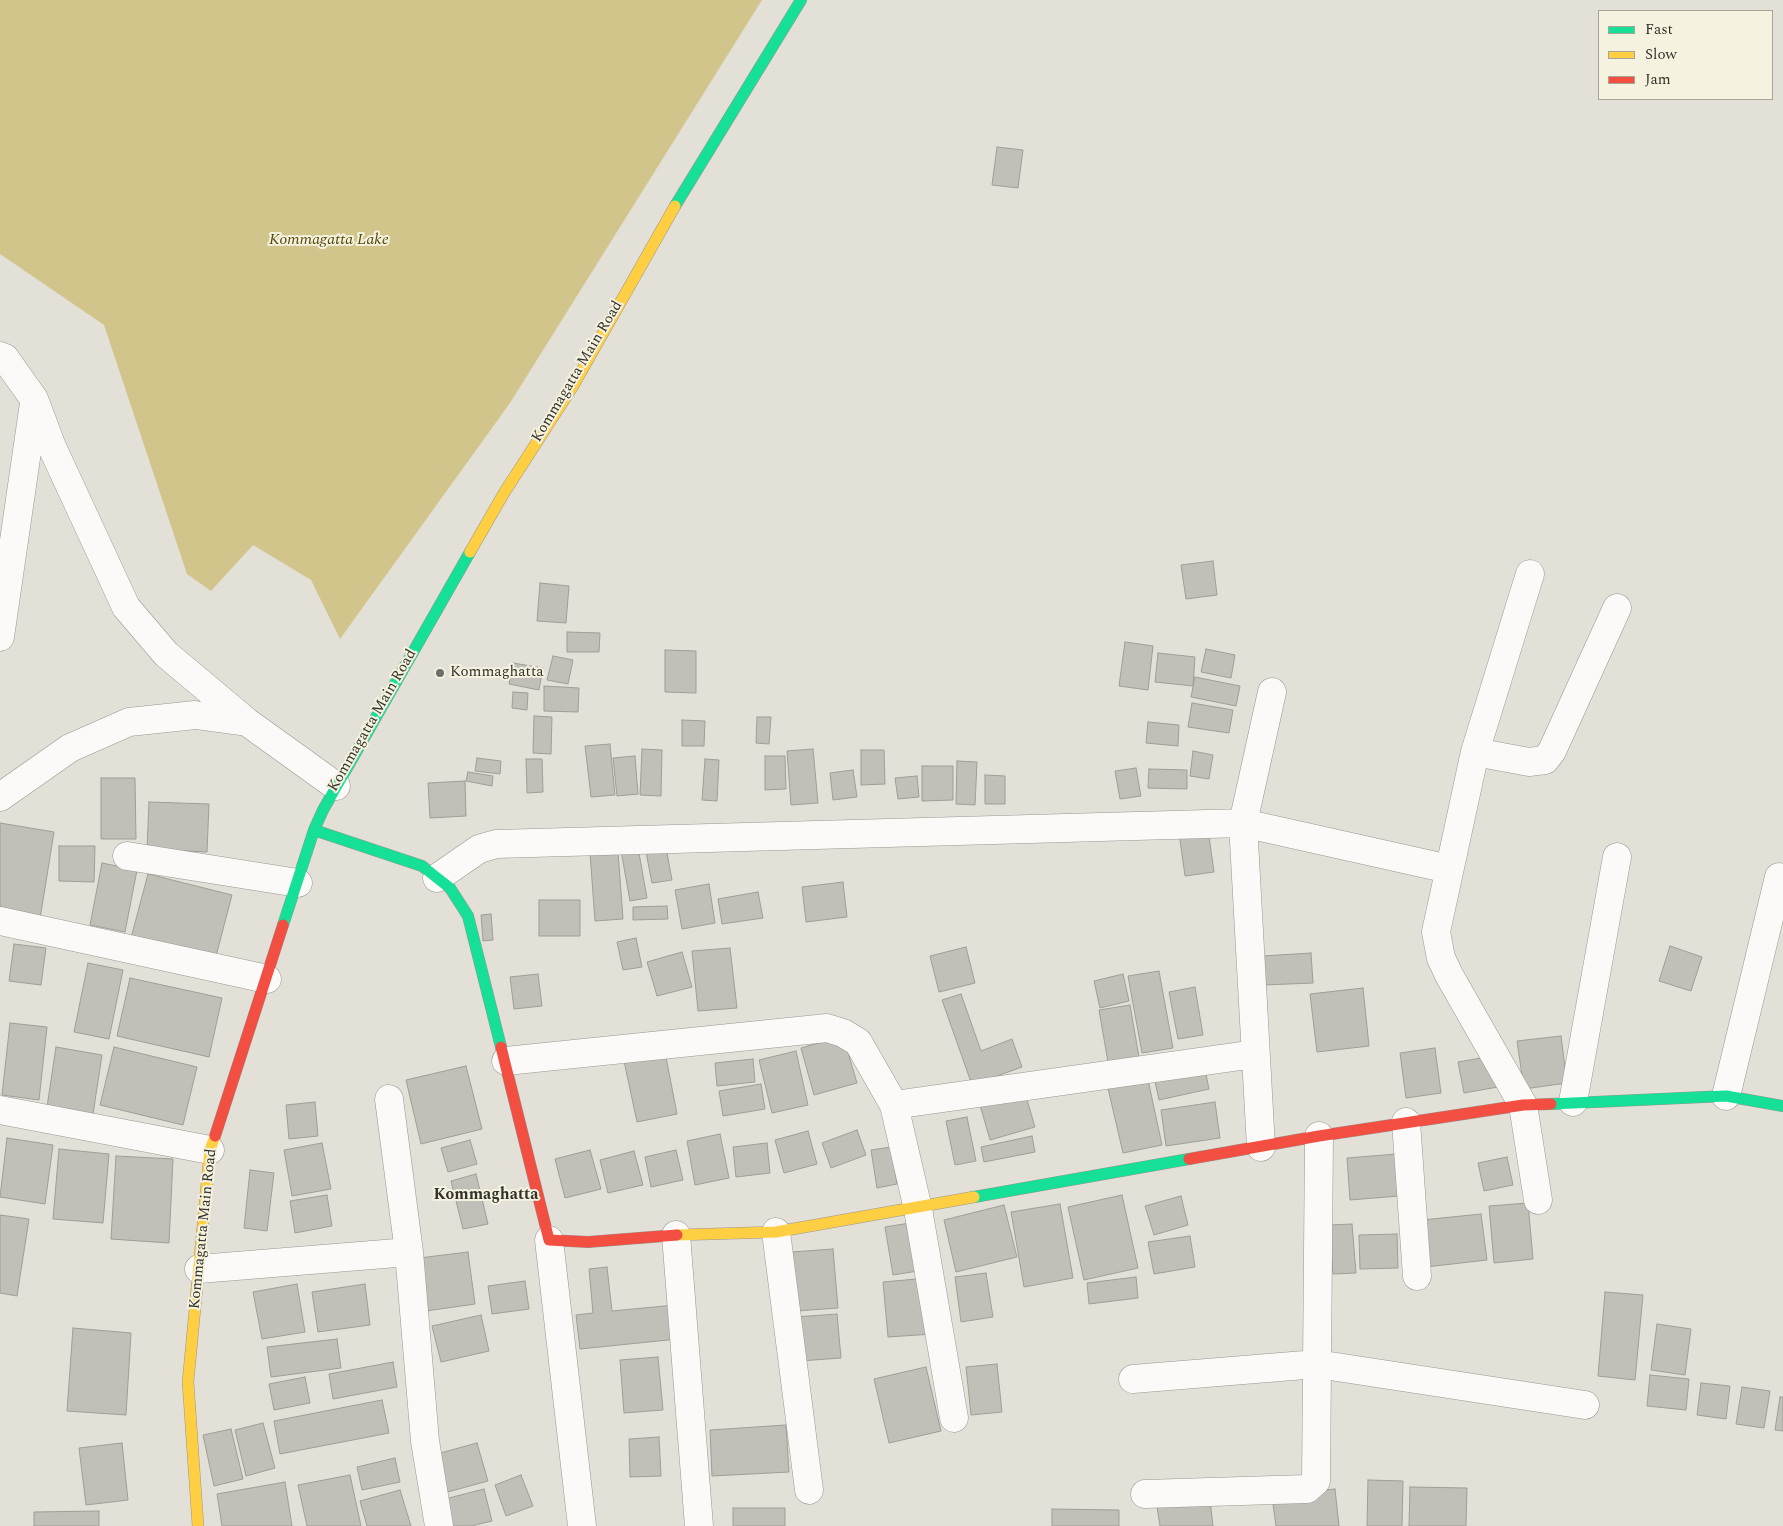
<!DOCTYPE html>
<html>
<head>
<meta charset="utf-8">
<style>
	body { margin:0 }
	#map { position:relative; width:1783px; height:1526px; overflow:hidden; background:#e3e0d7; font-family:Spectral,serif }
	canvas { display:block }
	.legend { position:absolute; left:1598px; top:10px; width:175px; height:90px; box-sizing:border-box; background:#f5f2df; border:1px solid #a7a597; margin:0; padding:6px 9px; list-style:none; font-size:15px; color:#32312a }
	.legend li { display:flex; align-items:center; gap:10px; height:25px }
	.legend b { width:25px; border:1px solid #a7a597 }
</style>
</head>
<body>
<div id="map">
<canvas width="1783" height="1526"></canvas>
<ul class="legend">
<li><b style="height:6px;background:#16e098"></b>Fast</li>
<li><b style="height:6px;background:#ffcf43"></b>Slow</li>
<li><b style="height:6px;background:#f24e42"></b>Jam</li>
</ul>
</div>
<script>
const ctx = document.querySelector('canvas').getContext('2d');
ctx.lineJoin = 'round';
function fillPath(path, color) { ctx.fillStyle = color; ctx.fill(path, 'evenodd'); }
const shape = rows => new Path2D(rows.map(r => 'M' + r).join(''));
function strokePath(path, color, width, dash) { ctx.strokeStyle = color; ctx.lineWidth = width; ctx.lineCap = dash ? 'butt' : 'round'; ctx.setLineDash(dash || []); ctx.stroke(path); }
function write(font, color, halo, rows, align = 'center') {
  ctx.font = font + ' Spectral,serif'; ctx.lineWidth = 4; ctx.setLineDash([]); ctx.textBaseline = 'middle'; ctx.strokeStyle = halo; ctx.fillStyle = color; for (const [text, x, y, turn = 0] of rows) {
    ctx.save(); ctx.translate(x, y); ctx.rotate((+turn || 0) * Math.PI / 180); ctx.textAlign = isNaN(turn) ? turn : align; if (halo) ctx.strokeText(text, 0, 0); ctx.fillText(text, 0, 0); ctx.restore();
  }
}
const water = shape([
	[0,0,762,0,510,403,340,639,311,580,253,545,211,591,187,574,104,325,0,254]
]);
const building = shape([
	[997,147,1023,150,1018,188,992,185,997,147],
	[1213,561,1217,595,1186,599,1181,565,1213,561],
	[540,583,569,586,566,623,537,621,540,583],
	[567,632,600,633,599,652,567,652,567,632],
	[1125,642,1153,646,1148,690,1119,686,1125,642],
	[1206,649,1235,655,1231,678,1201,672,1206,649],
	[665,650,696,651,696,693,665,692,665,650],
	[1158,653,1195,657,1193,686,1155,682,1158,653],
	[553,656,573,660,568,684,547,680,553,656],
	[513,663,543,668,539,690,509,684,513,663],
	[1195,677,1240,686,1236,706,1191,697,1195,677],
	[544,686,579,688,578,712,544,711,544,686],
	[513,692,528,693,527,710,512,708,513,692],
	[1192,703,1233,710,1229,733,1188,727,1192,703],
	[534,716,552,717,551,754,533,753,534,716],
	[757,717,771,717,769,744,756,743,757,717],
	[682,720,705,721,704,746,682,746,682,720],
	[1148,722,1179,725,1178,746,1146,743,1148,722],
	[610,744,615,795,591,797,585,746,610,744],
	[642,749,662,750,661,796,640,795,642,749],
	[813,749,818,803,791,805,787,751,813,749],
	[861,750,884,750,885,784,861,785,861,750],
	[1193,751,1213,755,1209,779,1190,776,1193,751],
	[635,756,638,794,617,796,613,758,635,756],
	[765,756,785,756,786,789,765,790,765,756],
	[477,758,501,761,500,774,475,771,477,758],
	[526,759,542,759,543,792,527,793,526,759],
	[705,759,719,760,717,801,702,800,705,759],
	[957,761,977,762,975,805,956,804,957,761],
	[922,766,953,766,953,800,922,801,922,766],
	[1136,768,1141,796,1120,799,1115,771,1136,768],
	[1149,769,1187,770,1187,789,1148,788,1149,769],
	[853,770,857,797,833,800,830,773,853,770],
	[468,772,493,776,492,786,466,781,468,772],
	[985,775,1005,776,1005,804,985,804,985,775],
	[917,776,919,797,898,799,895,778,917,776],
	[101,778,135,778,136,839,101,839,101,778],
	[465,781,466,816,430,818,428,783,465,781],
	[149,802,209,804,207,852,147,849,149,802],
	[0,823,54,832,40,919,0,912,0,823],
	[1208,829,1214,872,1185,876,1179,833,1208,829],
	[637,842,647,898,630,901,620,845,637,842],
	[665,842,672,880,652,883,645,847,665,842],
	[59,846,95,846,94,882,59,881,59,846],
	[618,851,623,919,595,921,590,853,618,851],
	[102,863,137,870,125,932,90,925,102,863],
	[148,874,232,895,215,960,131,938,148,874],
	[843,882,847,917,806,922,802,887,843,882],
	[709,884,715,923,682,929,675,890,709,884],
	[758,892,763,918,722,924,718,899,758,892],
	[539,900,580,900,580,936,539,936,539,900],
	[667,906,668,919,633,920,633,907,667,906],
	[491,914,493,940,483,941,481,915,491,914],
	[636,938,642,967,623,970,617,942,636,938],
	[14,944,46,948,41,985,9,981,14,944],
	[1670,946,1702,957,1691,991,1659,981,1670,946],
	[966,947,975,983,939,992,930,956,966,947],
	[730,948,737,1008,698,1011,692,951,730,948],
	[682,952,692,987,657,996,647,962,682,952],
	[1311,953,1313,983,1264,985,1262,956,1311,953],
	[88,963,123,970,109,1039,74,1032,88,963],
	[1159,971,1173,1048,1142,1053,1128,976,1159,971],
	[538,974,542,1006,514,1009,510,977,538,974],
	[1123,974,1129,1001,1100,1008,1094,981,1123,974],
	[130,978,222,998,209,1057,117,1036,130,978],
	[1195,987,1203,1035,1178,1039,1169,992,1195,987],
	[1363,988,1369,1046,1317,1052,1310,994,1363,988],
	[961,994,981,1051,1012,1039,1022,1067,972,1085,942,1000,961,994],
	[1130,1005,1140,1063,1109,1068,1099,1010,1130,1005],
	[10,1023,47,1027,39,1100,2,1095,10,1023],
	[843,1036,857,1083,814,1095,801,1048,843,1036],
	[1561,1036,1567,1083,1524,1089,1517,1041,1561,1036],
	[56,1047,102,1055,93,1114,47,1107,56,1047],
	[114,1047,197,1067,183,1125,100,1105,114,1047],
	[1435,1048,1441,1093,1406,1098,1400,1053,1435,1048],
	[796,1051,808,1105,772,1113,759,1060,796,1051],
	[665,1052,677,1114,637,1122,624,1061,665,1052],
	[1492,1056,1498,1087,1464,1093,1458,1062,1492,1056],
	[753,1059,755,1082,717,1086,715,1063,753,1059],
	[1204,1065,1209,1089,1159,1100,1154,1077,1204,1065],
	[466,1066,482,1129,421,1144,406,1080,466,1066],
	[1147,1075,1162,1145,1123,1153,1107,1084,1147,1075],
	[761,1084,765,1109,723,1116,719,1091,761,1084],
	[1025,1093,1035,1127,990,1140,980,1105,1025,1093],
	[315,1102,318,1136,289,1139,286,1105,315,1102],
	[1215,1102,1220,1138,1166,1146,1161,1110,1215,1102],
	[967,1117,976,1161,955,1165,946,1121,967,1117],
	[857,1130,866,1155,831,1168,822,1143,857,1130],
	[808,1131,817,1164,784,1173,775,1140,808,1131],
	[720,1134,729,1178,695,1185,687,1141,720,1134],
	[1032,1136,1035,1152,984,1162,981,1147,1032,1136],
	[7,1138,53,1145,45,1204,0,1197,7,1138],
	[470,1140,477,1164,448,1172,441,1148,470,1140],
	[322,1143,331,1189,292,1196,284,1150,322,1143],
	[767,1143,770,1173,736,1177,733,1147,767,1143],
	[891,1147,897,1184,877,1188,871,1150,891,1147],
	[59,1149,109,1154,103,1223,53,1219,59,1149],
	[590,1150,601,1189,565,1198,555,1159,590,1150],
	[676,1150,683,1180,651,1187,645,1157,676,1150],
	[634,1151,643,1185,608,1193,600,1160,634,1151],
	[1396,1154,1399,1196,1350,1200,1347,1158,1396,1154],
	[116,1156,173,1159,169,1243,111,1239,116,1156],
	[1507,1157,1513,1185,1484,1191,1478,1163,1507,1157],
	[250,1170,274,1173,267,1231,244,1228,250,1170],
	[476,1174,488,1224,463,1229,451,1181,476,1174],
	[327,1195,332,1226,295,1233,290,1201,327,1195],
	[1122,1195,1138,1268,1084,1280,1068,1207,1122,1195],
	[1181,1196,1188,1225,1154,1235,1145,1206,1181,1196],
	[1528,1203,1533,1259,1494,1263,1489,1206,1528,1203],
	[1060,1204,1073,1278,1024,1287,1011,1212,1060,1204],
	[1004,1205,1017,1257,956,1272,944,1220,1004,1205],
	[1481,1214,1487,1260,1426,1267,1422,1220,1481,1214],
	[0,1215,29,1219,17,1296,0,1293,0,1215],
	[916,1222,924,1270,893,1275,885,1227,916,1222],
	[1352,1224,1356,1273,1333,1274,1329,1225,1352,1224],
	[1397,1234,1398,1268,1360,1269,1359,1235,1397,1234],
	[1190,1236,1195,1267,1154,1274,1148,1242,1190,1236],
	[833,1249,838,1308,796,1311,792,1252,833,1249],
	[468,1252,475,1304,426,1311,419,1258,468,1252],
	[607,1267,612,1311,675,1305,678,1339,580,1349,576,1315,593,1313,589,1269,607,1267],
	[986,1273,993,1317,961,1322,955,1277,986,1273],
	[1136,1277,1138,1298,1089,1304,1087,1283,1136,1277],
	[928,1278,933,1334,888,1337,883,1282,928,1278],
	[525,1281,529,1309,492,1314,488,1286,525,1281],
	[297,1284,305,1332,262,1339,253,1292,297,1284],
	[365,1284,370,1325,318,1332,312,1292,365,1284],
	[1605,1292,1643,1295,1635,1380,1598,1376,1605,1292],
	[837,1314,841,1358,800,1361,796,1317,837,1314],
	[481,1315,489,1351,441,1362,432,1326,481,1315],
	[1657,1324,1691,1329,1685,1375,1651,1370,1657,1324],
	[73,1328,131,1333,126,1415,67,1411,73,1328],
	[337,1339,341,1368,271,1377,267,1347,337,1339],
	[658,1357,663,1410,624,1413,620,1360,658,1357],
	[393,1362,397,1387,333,1399,329,1374,393,1362],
	[997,1364,1002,1412,971,1415,966,1367,997,1364],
	[926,1367,941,1431,889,1443,874,1379,926,1367],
	[1650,1375,1689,1379,1686,1410,1647,1406,1650,1375],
	[305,1377,310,1403,274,1410,269,1384,305,1377],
	[1701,1383,1730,1386,1726,1419,1697,1415,1701,1383],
	[1742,1387,1770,1391,1764,1428,1736,1424,1742,1387],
	[1780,1397,1783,1397,1783,1431,1775,1430,1780,1397],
	[382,1400,389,1433,280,1454,274,1421,382,1400],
	[263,1423,275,1468,246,1476,235,1430,263,1423],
	[786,1425,789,1472,712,1476,710,1430,786,1425],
	[231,1429,243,1479,214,1486,203,1435,231,1429],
	[659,1437,661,1476,630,1477,629,1439,659,1437],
	[122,1443,128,1500,86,1505,79,1448,122,1443],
	[477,1443,488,1481,444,1493,433,1455,477,1443],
	[395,1458,400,1482,362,1490,357,1467,395,1458],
	[350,1475,361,1526,307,1526,298,1485,350,1475],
	[521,1475,533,1506,506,1516,495,1485,521,1475],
	[1368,1480,1403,1481,1402,1526,1367,1526,1368,1480],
	[285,1482,292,1526,222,1526,217,1494,285,1482],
	[1410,1487,1467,1488,1466,1526,1409,1526,1410,1487],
	[484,1489,492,1521,471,1526,447,1526,441,1500,484,1489],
	[1335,1489,1339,1526,1276,1526,1272,1496,1335,1489],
	[400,1490,411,1526,367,1526,360,1501,400,1490],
	[1210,1500,1213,1526,1160,1526,1157,1507,1210,1500],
	[733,1508,785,1508,785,1526,733,1526,733,1508],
	[1052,1509,1119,1510,1119,1526,1052,1526,1052,1509],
	[99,1511,99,1526,34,1526,34,1512,99,1511]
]);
const street = shape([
	[0,356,5,358,34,399,52,447,126,607,166,654,247,722,336,786],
	[1530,574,1475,752,1436,932,1441,958,1449,975,1523,1105,1538,1200],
	[0,637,34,403],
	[1475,752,1529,762,1545,760,1552,751,1617,608],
	[0,797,70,748,129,722,195,715,247,722],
	[127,856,298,883],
	[437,878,479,849,496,844,1243,823,1449,869],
	[0,921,267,979],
	[506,1061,827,1028,843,1033,858,1042,894,1105,918,1209,954,1418],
	[1726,1096,1779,877,1783,880],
	[389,1099,409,1252,425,1441,439,1526],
	[1573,1102,1617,857],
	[894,1105,1255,1054],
	[0,1110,210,1150],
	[1406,1122,1417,1276],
	[1261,1147,1243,823,1272,692],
	[776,1232,809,1490],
	[676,1235,699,1526],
	[549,1240,582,1526],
	[199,1269,409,1252],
	[1133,1379,1317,1364,1585,1405],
	[1145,1494,1307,1489,1316,1481,1319,1136]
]);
const fast = shape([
	[675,206,801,0],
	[314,830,422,866,450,888,468,916,501,1047],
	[283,925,314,830,323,810,470,552],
	[1551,1104,1726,1096,1783,1106],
	[974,1197,1189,1159]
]);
const slow = shape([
	[470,552,504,493,573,386,675,206],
	[677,1235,776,1232,974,1197],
	[198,1526,188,1382,210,1150,215,1136]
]);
const jam = shape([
	[501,1047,549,1240,588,1242,677,1235],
	[215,1136,283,925],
	[1189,1159,1319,1136,1523,1105,1551,1104]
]);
const markers = [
	[440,673,5,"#706e67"]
];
const streetNames = [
	["Kommagatta Main Road",578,372,-59],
	["Kommagatta Main Road",373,721,-60],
	["Kommagatta Main Road",204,1229,-84]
];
const poiNames = [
	["Kommaghatta",450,673]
];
const waterNames = [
	["Kommagatta Lake",329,241]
];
const neighbourhoodNames = [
	["Kommaghatta",486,1196]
];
fillPath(water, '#d1c58b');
fillPath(building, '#c1c0b8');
strokePath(building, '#9f9d96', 1);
strokePath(street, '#98968f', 29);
strokePath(fast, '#98968f', 12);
strokePath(slow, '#98968f', 12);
strokePath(jam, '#98968f', 12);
strokePath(street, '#fbfaf9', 28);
strokePath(fast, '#16e098', 11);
strokePath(slow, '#ffcf43', 11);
strokePath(jam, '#f24e42', 11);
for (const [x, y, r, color] of markers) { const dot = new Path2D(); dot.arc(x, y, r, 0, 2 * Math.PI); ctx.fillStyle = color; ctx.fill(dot); strokePath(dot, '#f5f2df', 2); }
write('15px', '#32312a', '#f5f2df', streetNames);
write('15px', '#32312a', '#f5f2df', poiNames, 'left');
write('italic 16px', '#544909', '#f5f2df', waterNames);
write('bold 16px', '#32312a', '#f5f2df', neighbourhoodNames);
</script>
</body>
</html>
